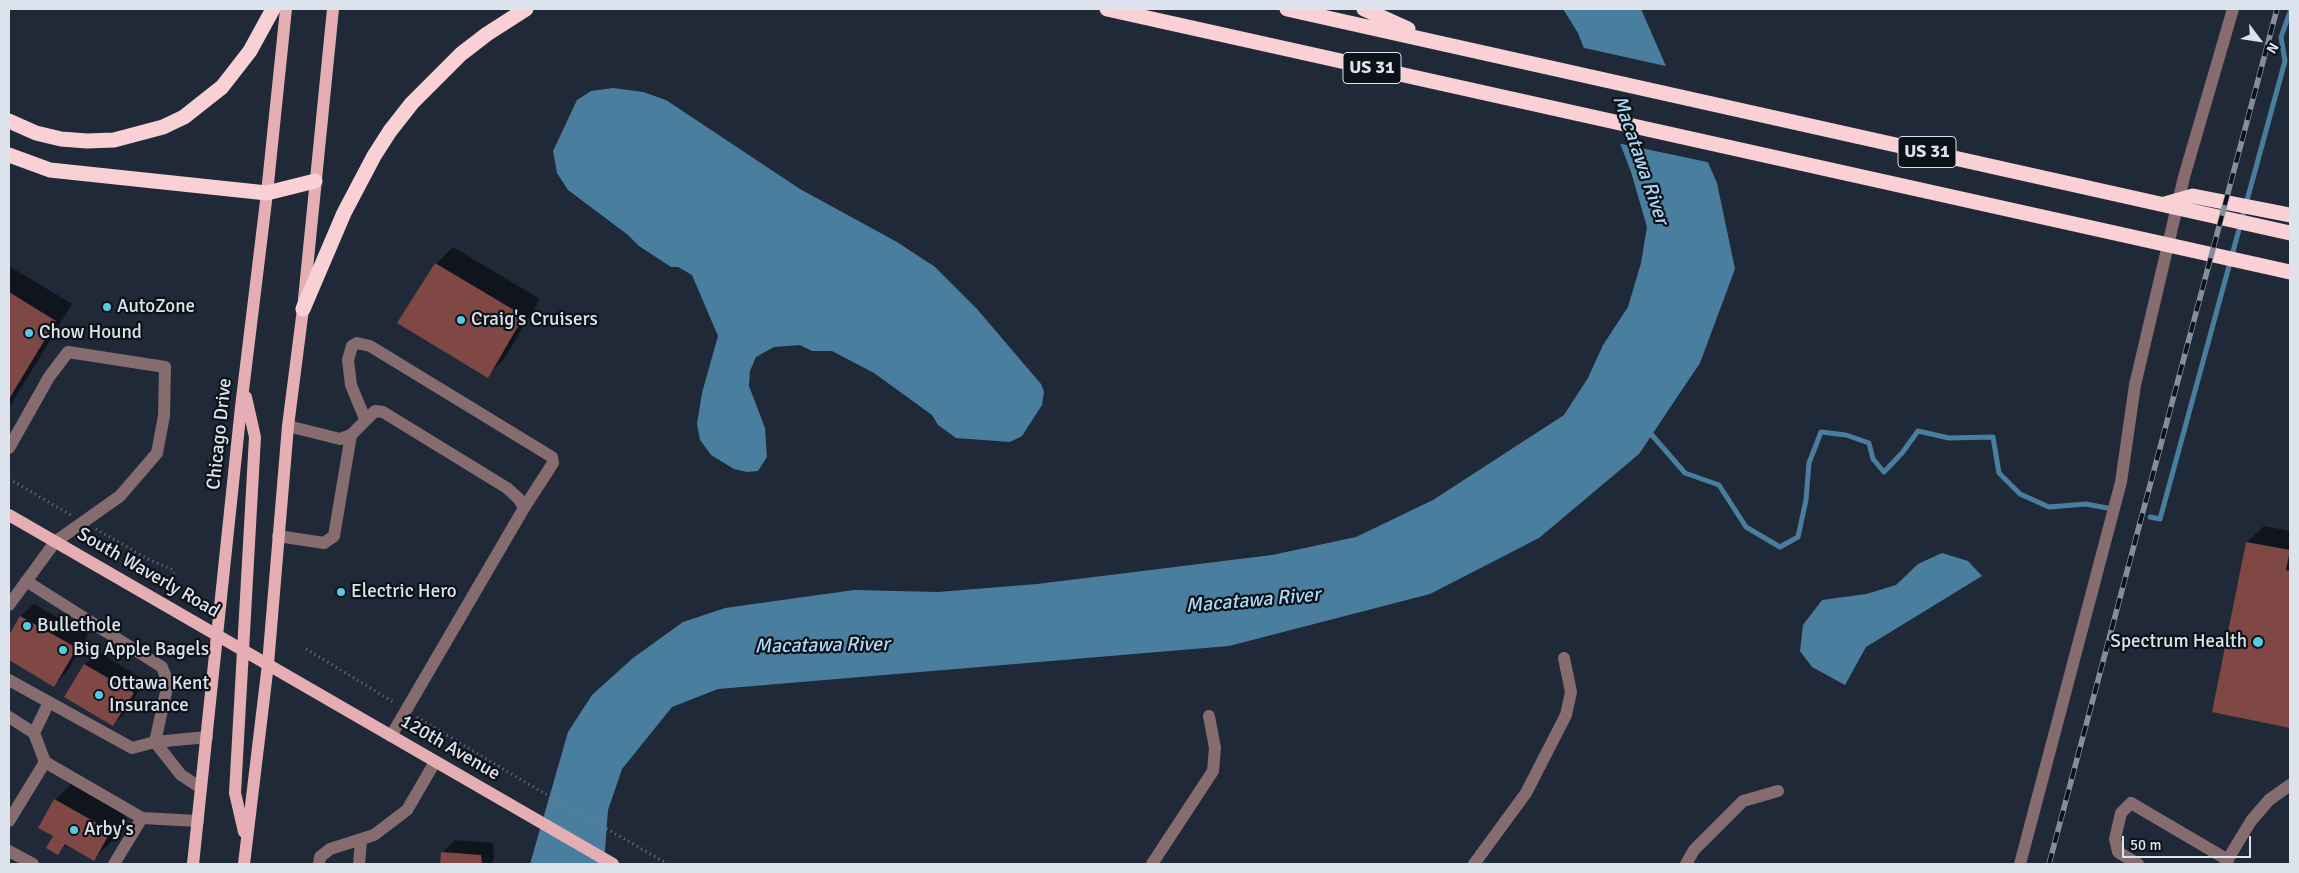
<!DOCTYPE html>
<html>
<head>
<meta charset="utf-8">
<style>
	body { margin:0 }
	#map { position:relative; width:2299px; height:873px; overflow:hidden; background:#1f2938; font-family:Signika,sans-serif }
	canvas { display:block }
	.frame { position:absolute; inset:0; border:10px solid #dce3ed; pointer-events:none }
	.north { position:absolute; left:2234px; top:15px; width:50px; height:50px; -webkit-text-stroke:4px #0d1218; paint-order:stroke; rotate:121deg; font-size:14px; font-weight:700; line-height:20px; text-align:center; color:#dce3ed }
	.north::after { content:''; display:block; margin:auto; width:18px; height:22px; background:#dce3ed; clip-path:polygon(50% 0,100% 100%,50% 72%,0 100%) }
	.scale { position:absolute; left:2122px; top:836px; width:129px; height:22px; box-sizing:border-box; border:2px solid #dce3ed; border-top:0; padding-left:6px; font-size:15px; line-height:18px; white-space:nowrap; color:#dce3ed; -webkit-text-stroke:4px #0d1218; paint-order:stroke }
</style>
</head>
<body>
<div id="map">
<canvas width="2299" height="873"></canvas>
<div class="frame"></div>
<div class="north">N</div>
<div class="scale">50 m</div>
</div>
<script>
const ctx = document.querySelector('canvas').getContext('2d');
ctx.lineJoin = 'round';
function fillPath(path, color) { ctx.fillStyle = color; ctx.fill(path, 'evenodd'); }
const shape = rows => new Path2D(rows.map(r => 'M' + r).join(''));
function strokePath(path, color, width, dash) { ctx.strokeStyle = color; ctx.lineWidth = width; ctx.lineCap = dash ? 'butt' : 'round'; ctx.setLineDash(dash || []); ctx.stroke(path); }
function write(font, color, halo, rows, align = 'center') {
  ctx.font = font + ' Signika,sans-serif'; ctx.lineWidth = 4.5; ctx.setLineDash([]); ctx.textBaseline = 'middle'; ctx.strokeStyle = halo; ctx.fillStyle = color; for (const [text, x, y, turn = 0] of rows) {
    ctx.save(); ctx.translate(x, y); ctx.rotate((+turn || 0) * Math.PI / 180); ctx.textAlign = isNaN(turn) ? turn : align; if (halo) ctx.strokeText(text, 0, 0); ctx.fillText(text, 0, 0); ctx.restore();
  }
}
const water = shape([
	[1563,9,1641,9,1717,183,1735,269,1700,363,1639,454,1539,538,1430,594,1229,646,718,689,672,707,622,769,608,810,604,864,530,864,568,732,592,695,633,658,683,622,725,608,854,590,938,592,1037,584,1272,555,1356,537,1433,500,1564,415,1588,378,1603,345,1628,307,1641,263,1647,227,1631,172,1578,33],
	[613,88,643,92,666,100,800,189,897,242,935,267,977,309,1041,384,1044,392,1042,405,1022,436,1010,442,956,438,938,425,932,415,874,373,832,351,812,351,800,345,774,347,756,357,750,371,749,386,765,428,767,457,758,471,747,472,734,469,711,455,700,440,697,424,702,393,718,336,692,275,678,267,671,267,639,246,628,235,568,190,557,173,553,151,577,100,591,91],
	[1942,553,1968,561,1982,576,1866,647,1845,685,1812,667,1800,651,1803,625,1822,600,1866,594,1896,585,1918,564]
]);
const pier = shape([
	[1580,47,1670,67,1712,163,1617,143]
]);
const shadow = shape([
	[453,247,540,299,504,359,487,376,436,264],
	[9,266,72,304,9,408],
	[2264,526,2290,531,2290,727,2214,712,2247,542],
	[34,604,88,635,66,673,53,685,9,659,9,638,21,616],
	[98,652,145,680,126,712,113,725,66,697,85,664],
	[72,783,126,814,110,843,93,859,67,844,58,853,54,835,55,800],
	[455,840,493,843,494,859,491,864,441,864,443,852]
]);
const stream = shape([
	[1646,434,1651,434,1685,473,1719,485,1746,527,1780,547,1798,537,1806,500,1809,463,1821,432,1846,435,1869,443,1873,459,1884,472,1902,453,1918,431,1949,438,1993,437,1999,473,2020,494,2049,507,2086,504,2107,508],
	[2150,517,2160,519,2285,61,2281,37,2290,12]
]);
const building = shape([
	[435,263,524,316,488,378,397,323],
	[9,292,56,321,9,399],
	[2246,542,2290,550,2286,570,2290,571,2290,728,2212,712],
	[20,616,77,648,54,687,9,660,9,635],
	[84,664,134,693,113,726,64,697],
	[54,799,111,831,94,861,65,844,58,855,46,848,53,836,38,828],
	[441,852,481,855,482,864,440,864]
]);
const path = shape([
	[9,479,71,515],
	[96,529,146,558,173,570,174,573],
	[306,649,395,703],
	[417,717,518,778,668,864]
]);
const minor = shape([
	[365,419,351,385,348,360,352,346,357,343,370,346,552,457,553,463,524,508],
	[288,426,340,439,351,435,375,411,383,412,507,488,519,499,524,508,391,736],
	[9,448,49,377,68,352,165,367,164,416,157,453,120,496,55,542,9,605],
	[278,536,324,543,334,536,351,435],
	[26,581,162,667,168,683,155,742,181,775,201,788],
	[9,680,132,748,155,742,207,737],
	[9,717,34,733,45,762,142,818,198,821],
	[34,733,49,702],
	[9,821,45,762],
	[9,851,33,864],
	[114,864,142,818],
	[319,864,320,857,330,849,374,835,407,810,435,762],
	[359,864,361,841],
	[1152,864,1213,771,1215,748,1209,716],
	[1474,864,1526,793,1566,715,1571,692,1564,658],
	[1686,864,1694,850,1743,801,1778,791],
	[2020,864,2121,482,2135,385,2184,177,2233,9],
	[2138,864,2118,852,2115,839,2121,813,2131,803,2228,860],
	[2225,864,2251,821,2269,800,2290,785]
]);
const major = shape([
	[9,515,613,864],
	[244,832,235,793,255,437,246,397],
	[193,864,241,407,267,193,286,9],
	[244,864,268,664,288,426,303,309,333,9]
]);
const highway = shape([
	[1107,9,2290,272],
	[1287,9,2290,233],
	[1364,9,1408,29],
	[9,121,36,133,61,139,87,141,114,140,163,127,184,117,222,87,250,51,273,9],
	[9,155,50,170,267,193,315,181],
	[2165,204,2193,196,2290,215],
	[303,309,344,213,374,156,390,131,412,103,461,54,487,34,526,9]
]);
const rail = shape([
	[2049,864,2277,9]
]);
const markers = [
	[107,307,5,"#58c9e3"],
	[461,320,5,"#58c9e3"],
	[29,333,5,"#58c9e3"],
	[341,592,5,"#58c9e3"],
	[27,626,5,"#58c9e3"],
	[2258,642,6,"#58c9e3"],
	[63,650,5,"#58c9e3"],
	[99,695,5,"#58c9e3"],
	[74,830,5,"#58c9e3"]
];
const shields = [
	[1372,68,58],
	[1927,152,58]
];
const shieldNames = [
	["US 31",1372,68],
	["US 31",1927,152]
];
const poiNames = [
	["AutoZone",117,307],
	["Craig's Cruisers",471,320],
	["Chow Hound",39,333],
	["Electric Hero",351,592],
	["Bullethole",37,626],
	["Spectrum Health",2247,642,"right"],
	["Big Apple Bagels",73,650],
	["Ottawa Kent",109,684],
	["Insurance",109,706],
	["Arby's",84,830]
];
const streetNames = [
	["Chicago Drive",220,434,-84],
	["South Waverly Road",148,573,30],
	["120th Avenue",450,748,30]
];
const waterNames = [
	["Macatawa River",1640,160,71],
	["Macatawa River",1253,601,-5],
	["Macatawa River",822,646,-1]
];
fillPath(water, '#4a7e9f');
fillPath(pier, '#1f2938');
fillPath(shadow, '#0007');
strokePath(stream, '#4a7e9f', 5);
fillPath(building, '#7f4845');
strokePath(path, '#717a87', 3, [1, 4]);
strokePath(minor, '#866c6e', 12);
strokePath(major, '#e5aeb3', 12);
strokePath(highway, '#f9d1d4', 15);
strokePath(rail, '#868e9b', 5.5);
strokePath(rail, '#0d1218', 4, [11]);
for (const [x, y, r, color] of markers) { const dot = new Path2D(); dot.arc(x, y, r, 0, 2 * Math.PI); ctx.fillStyle = color; ctx.fill(dot); strokePath(dot, '#0d1218', 2); }
for (const [x, y, w] of shields) { const box = new Path2D(); box.roundRect(x - w / 2, y - 15.5, w, 31, 4); ctx.fillStyle = '#0d1218'; ctx.fill(box); strokePath(box, '#dce3ed', 1); }
write('bold 18px', '#dce3ed', null, shieldNames);
write('19px', '#dce3ed', '#0d1218', poiNames, 'left');
write('19px', '#dce3ed', '#0d1218', streetNames);
write('italic 20px', '#abd8f7', '#0d1218', waterNames);
</script>
</body>
</html>
